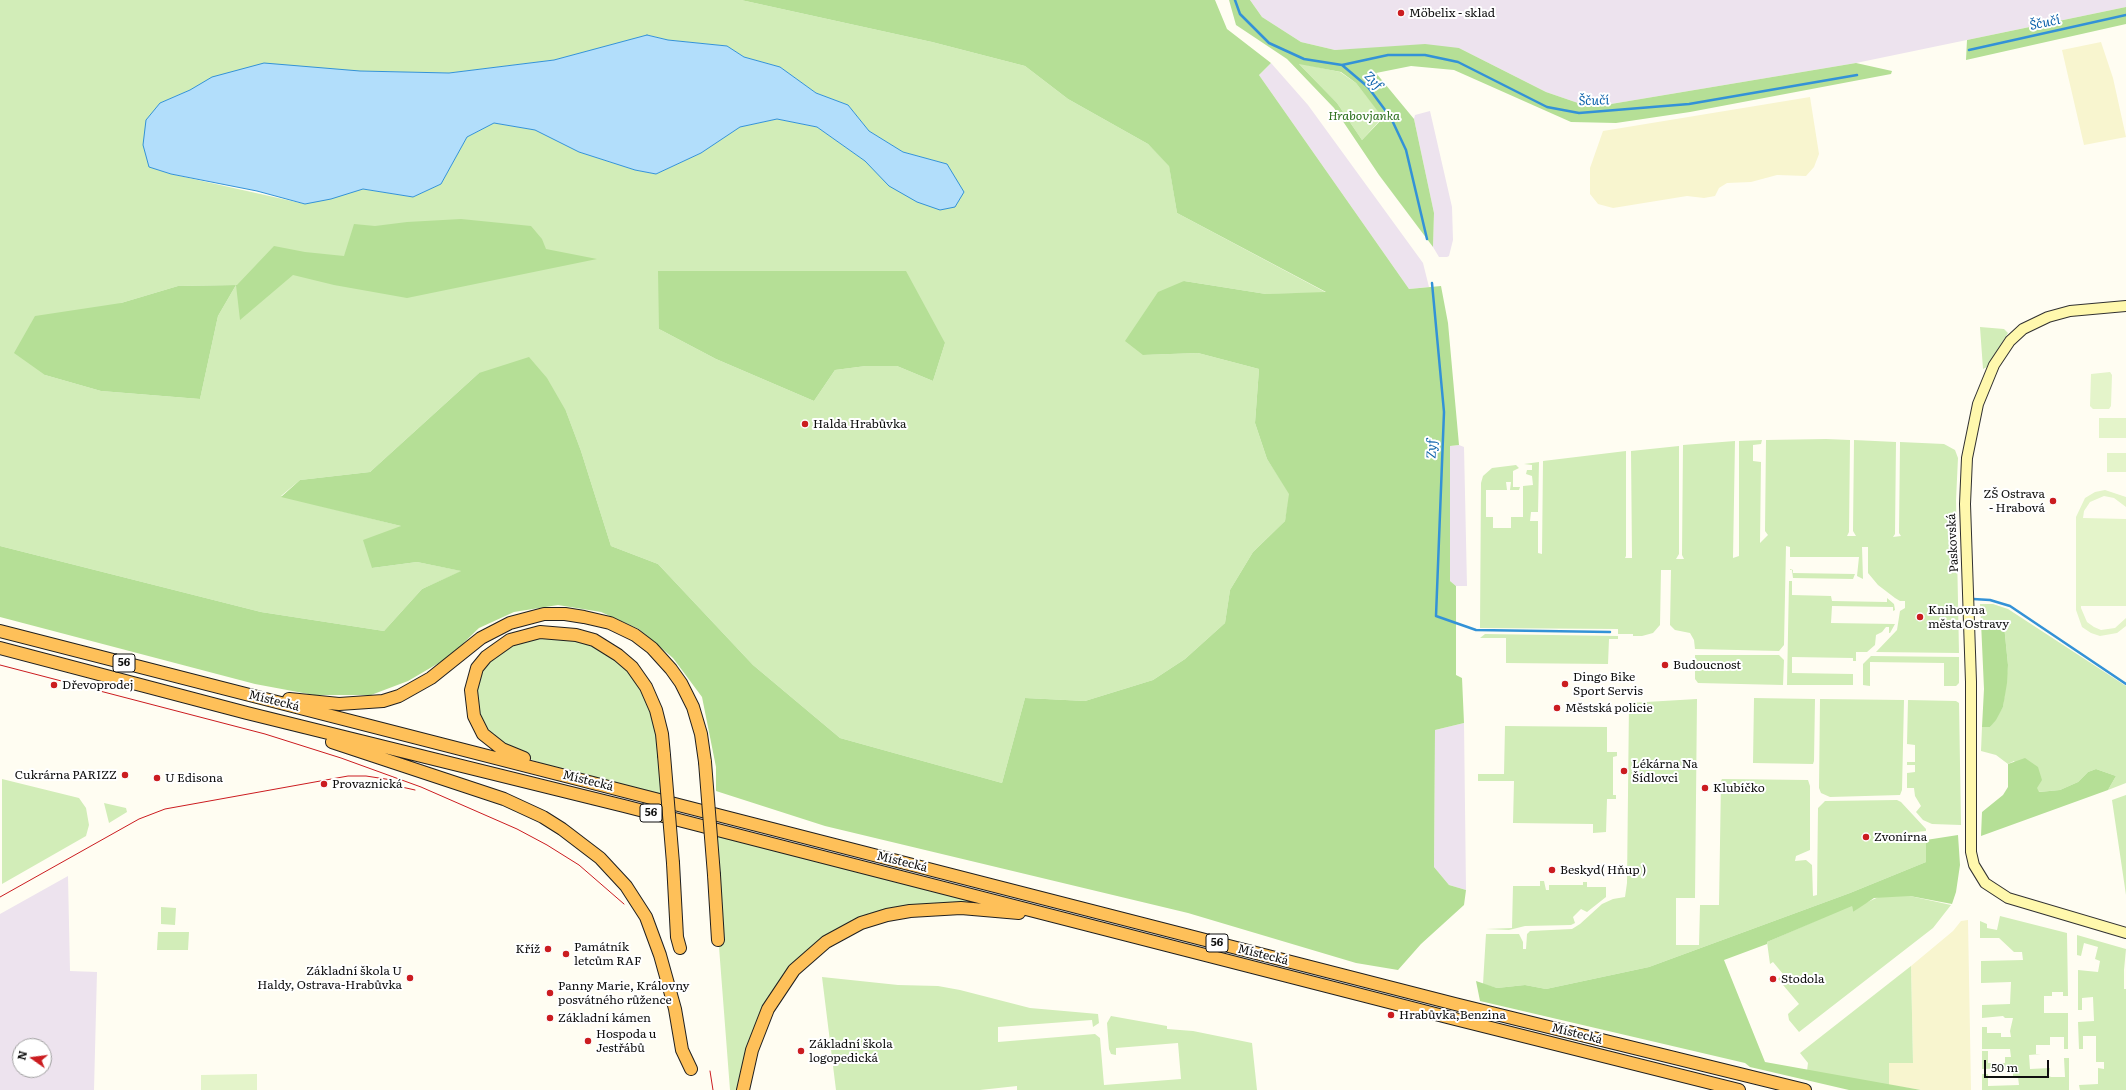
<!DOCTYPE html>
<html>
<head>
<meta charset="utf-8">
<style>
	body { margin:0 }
	#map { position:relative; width:2126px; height:1090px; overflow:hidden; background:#fffdf2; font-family:Literata,serif }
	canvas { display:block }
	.north { position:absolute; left:12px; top:1038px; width:40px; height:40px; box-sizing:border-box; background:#fff; border:1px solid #9f9f9f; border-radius:50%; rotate:284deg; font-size:11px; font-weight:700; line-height:16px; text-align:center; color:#0f0f0f }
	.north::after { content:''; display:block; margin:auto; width:14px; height:18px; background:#cb1c20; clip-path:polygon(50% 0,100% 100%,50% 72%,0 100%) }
	.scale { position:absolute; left:1984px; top:1060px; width:65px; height:18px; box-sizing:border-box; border:2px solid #0f0f0f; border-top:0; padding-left:5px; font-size:12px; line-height:14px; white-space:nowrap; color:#0f0f0f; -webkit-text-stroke:3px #fff; paint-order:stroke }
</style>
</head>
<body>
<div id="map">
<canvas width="2126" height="1090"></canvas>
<div class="north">N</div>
<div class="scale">50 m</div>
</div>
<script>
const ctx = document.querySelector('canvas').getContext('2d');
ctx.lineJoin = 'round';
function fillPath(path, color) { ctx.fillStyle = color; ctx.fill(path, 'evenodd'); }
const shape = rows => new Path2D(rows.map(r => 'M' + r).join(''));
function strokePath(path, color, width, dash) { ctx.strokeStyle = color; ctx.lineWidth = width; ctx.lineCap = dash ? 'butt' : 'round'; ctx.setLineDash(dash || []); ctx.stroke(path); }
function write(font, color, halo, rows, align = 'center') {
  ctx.font = font + ' Literata,serif'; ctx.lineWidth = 4; ctx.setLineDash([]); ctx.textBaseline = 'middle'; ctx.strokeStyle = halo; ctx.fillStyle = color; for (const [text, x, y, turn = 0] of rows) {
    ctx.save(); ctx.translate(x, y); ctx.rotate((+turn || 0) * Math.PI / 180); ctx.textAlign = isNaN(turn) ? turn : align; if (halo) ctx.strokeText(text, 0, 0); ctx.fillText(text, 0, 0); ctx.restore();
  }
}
const industrial = shape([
	[1250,0,2126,0,2126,7,1856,63,1611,104,1578,103,1546,92,1459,48,1379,48,1335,50,1301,42,1262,17],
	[1271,63,1308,105,1423,263,1429,287,1409,289,1259,75],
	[1430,111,1452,207,1453,240,1449,256,1447,257,1439,257,1433,247,1434,213,1414,119,1415,115],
	[1459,445,1464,447,1467,586,1456,586,1450,581,1450,446],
	[1464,723,1466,890,1449,885,1434,867,1435,730],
	[68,876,70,971,97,972,94,1090,0,1090,0,914],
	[20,1046,44,1046,44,1070,20,1070]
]);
const farmland = shape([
	[2101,42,2113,78,2126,137,2084,145,2062,50],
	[1810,97,1819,154,1814,167,1806,176,1777,175,1751,182,1727,183,1719,188,1715,196,1704,198,1687,196,1613,208,1598,204,1590,194,1590,168,1603,131],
	[1968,920,1971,1090,1922,1090,1889,1085,1889,1063,1913,1063,1911,966,1953,931,1961,921]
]);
const green = shape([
	[0,0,741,0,932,42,1025,66,1068,99,1148,144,1169,165,1177,213,1327,293,1266,294,1184,281,1143,355,1198,353,1259,369,1255,423,1267,459,1290,494,1285,521,1253,552,1230,590,1225,623,1185,659,1153,680,1085,701,1025,698,1002,783,840,738,753,665,658,564,611,546,581,451,566,411,479,373,370,472,300,480,281,496,401,526,372,568,417,562,462,571,422,589,384,631,261,612,0,546],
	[648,35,668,40,727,46,744,57,780,67,816,93,848,105,869,131,903,152,947,164,865,161,817,127,777,119,740,127,701,153,656,174,635,170,579,152,535,130,494,123,467,137,441,184,413,197,363,189,305,204,171,174,149,167,160,103,190,90,360,71,449,73,554,60],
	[236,285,218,316,200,399,101,391,45,375,121,303,178,286],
	[659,329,945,343,933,381,897,366,866,366,835,370,814,401,716,359],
	[1298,63,1340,72,1356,83,1383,117,1362,140,1337,103],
	[1980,327,2004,329,2008,333,1987,367,1983,369],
	[1826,439,1850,440,1849,532,1847,536,1856,536,1853,531,1854,440,1896,442,1895,534,1893,537,1901,536,1899,533,1900,442,1944,444,1955,450,1958,458,1956,500,1959,653,1876,652,1897,630,1900,611,1905,608,1905,601,1900,601,1895,598,1878,585,1868,573,1868,547,1862,547,1863,579,1857,576,1859,557,1790,557,1790,569,1793,570,1793,573,1855,574,1853,579,1793,578,1792,570,1790,570,1790,547,1786,546,1784,645,1779,651,1695,649,1694,640,1690,633,1675,630,1670,625,1671,570,1661,570,1660,625,1653,633,1642,636,1633,636,1633,634,1618,634,1618,629,1480,628,1481,483,1483,476,1492,468,1516,465,1519,468,1513,471,1513,487,1520,487,1519,490,1510,490,1511,482,1506,482,1507,490,1486,490,1486,517,1493,517,1493,528,1511,528,1511,517,1523,517,1523,486,1533,485,1532,476,1526,474,1527,470,1532,470,1532,465,1524,464,1539,462,1538,512,1531,512,1530,521,1538,521,1538,553,1542,554,1543,461,1626,451,1626,556,1625,558,1632,558,1631,451,1679,446,1679,554,1676,559,1684,559,1682,555,1683,445,1735,441,1733,558,1739,556,1739,441,1762,440,1761,444,1753,445,1753,461,1761,462,1760,543,1768,535,1765,531,1766,440],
	[1789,581,1792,581,1792,595,1831,596,1832,601,1887,602,1887,598,1894,604,1895,610,1893,611,1893,607,1832,606,1831,623,1895,624,1890,633,1889,633,1889,627,1886,627,1882,632,1876,635,1875,645,1867,652,1856,652,1856,661,1853,661,1853,658,1792,657,1792,673,1853,674,1853,685,1787,685],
	[1980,604,1993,604,2008,609,2126,686,2126,783,2108,790,2116,776,2096,769,2088,772,2078,782,2060,790,2038,792,2014,761,2008,764,1996,755,1981,751,1982,727,1990,727,2003,707,2008,665,2004,625,1994,621,1981,622],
	[1485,634,1618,636,1618,639,1609,639,1608,664,1506,663,1506,638,1480,638],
	[524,635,602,644,649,694,667,801,630,792,511,753,475,721,477,668],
	[1695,655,1779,655,1784,660,1783,685,1698,683,1695,679],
	[1871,656,1959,657,1959,683,1956,686,1944,686,1944,663,1870,662,1870,686,1863,685,1863,664],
	[1754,698,1815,699,1814,761,1813,764,1753,763],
	[1697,699,1695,898,1676,898,1676,945,1699,945,1700,905,1719,905,1721,781,1722,779,1808,780,1810,786,1810,850,1796,856,1795,861,1806,860,1812,865,1813,896,1817,895,1818,808,1825,801,1897,800,1901,802,1926,829,1926,831,1905,833,1905,839,1926,839,1926,862,1850,893,1649,967,1546,989,1525,985,1497,988,1483,984,1486,934,1519,934,1523,942,1523,949,1526,949,1527,934,1530,931,1572,929,1580,924,1602,904,1613,899,1625,897,1627,883,1629,703],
	[1820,699,1904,700,1902,790,1900,795,1830,797,1821,793,1819,788],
	[1908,700,1956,701,1959,703,1961,825,1932,824,1923,820,1916,812,1921,806,1915,796,1914,788,1907,788,1907,773,1915,772,1915,765,1907,765,1907,762,1915,762,1915,745,1907,744],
	[1505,726,1607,727,1607,752,1617,752,1617,756,1613,757,1613,795,1616,795,1616,799,1607,799,1606,832,1593,833,1593,824,1513,823,1514,781,1478,781,1478,774,1504,774],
	[2,779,79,798,86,808,89,825,86,836,2,884],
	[2126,795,2126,895,2112,800],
	[104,803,126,808,127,812,109,823],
	[710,830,1054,916,937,908,844,931,783,986,743,1090,730,1090],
	[1540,881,1544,881,1546,890,1549,890,1549,885,1583,885,1583,882,1587,882,1587,887,1606,887,1606,897,1587,912,1581,909,1573,917,1575,923,1571,925,1525,926,1509,930,1486,929,1512,928,1513,886,1540,886],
	[1881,896,1910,896,1951,905,1933,928,1799,1032,1789,1020,1788,1014,1799,1004,1778,979,1783,974,1773,962,1770,964,1767,942,1852,905,1853,912,1863,904],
	[161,907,176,908,175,925,161,924],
	[2000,916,2067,933,2068,996,2063,996,2063,992,2052,992,2052,996,2044,996,2044,1013,2068,1013,2068,1049,2064,1049,2064,1037,2050,1037,2050,1045,2036,1045,2036,1054,2041,1054,2029,1055,2030,1069,2050,1068,2049,1076,2051,1077,2065,1077,2064,1058,2069,1058,2069,1090,1982,1090,1982,1074,1988,1074,1988,1086,2019,1085,2018,1077,2013,1077,2013,1068,1982,1069,1982,1051,1988,1051,1988,1063,2005,1063,2005,1057,2011,1057,2010,1049,1982,1049,1982,1027,1987,1027,1987,1033,2001,1033,2001,1037,2011,1037,2010,1031,2013,1018,2005,1018,2003,1016,1982,1018,1982,1005,2010,1004,2011,982,1981,983,1981,961,2023,960,2022,952,2014,952,1999,938,1980,938,1980,921,1987,924,1987,928,1997,930],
	[158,932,189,932,188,950,157,950],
	[2077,935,2126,949,2124,970,2124,989,2126,989,2126,1090,2080,1090,2079,1085,2098,1084,2098,1068,2104,1069,2104,1062,2096,1062,2096,1036,2083,1036,2083,1049,2079,1049,2078,1022,2094,1021,2093,997,2082,998,2082,1010,2078,1010,2078,970,2098,972,2100,961,2095,959,2098,947,2084,943,2081,956,2077,955],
	[1911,966,1913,1063,1889,1063,1889,1085,1807,1071,1808,1063,1800,1053],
	[822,977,898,985,938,986,960,990,1030,1008,1098,1014,1099,1023,1093,1027,1092,1020,998,1027,998,1042,1095,1034,1100,1038,1104,1085,1181,1079,1178,1043,1116,1048,1116,1055,1111,1054,1109,1049,1107,1023,1111,1016,1167,1026,1167,1029,1193,1031,1252,1043,1257,1090,1017,1090,1017,1086,980,1090,836,1090]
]);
const forest = shape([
	[741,0,1215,0,1227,29,1271,63,1259,75,1409,289,1441,286,1448,323,1459,445,1450,446,1450,581,1456,586,1456,675,1462,678,1464,723,1435,730,1434,867,1449,885,1466,890,1464,905,1421,944,1398,970,1356,963,1188,913,825,826,716,791,716,767,702,697,673,658,639,629,601,612,558,605,514,612,479,628,449,657,408,681,371,695,314,695,255,684,0,617,0,546,261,612,384,631,422,589,461,571,417,562,372,568,363,540,401,526,281,497,300,480,370,472,479,373,529,357,547,378,566,411,581,451,611,546,658,564,753,665,840,738,1002,783,1025,698,1085,701,1153,680,1185,659,1225,623,1230,590,1253,552,1285,521,1289,494,1267,459,1255,423,1259,369,1198,353,1143,355,1125,341,1158,292,1184,281,1266,294,1326,292,1177,213,1169,166,1148,144,1068,99,1025,66,932,42],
	[1229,0,1250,0,1262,17,1301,42,1335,50,1425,44,1459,48,1546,92,1578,103,1611,104,1856,63,1892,71,1891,74,1690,112,1616,123,1571,122,1454,70,1411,66,1376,73,1414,119,1434,213,1433,247,1379,175,1334,108,1287,59,1236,25],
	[1299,64,1341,72,1356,83,1383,118,1362,140,1337,103],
	[2126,7,2126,24,1966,60,1967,40],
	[461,219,531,226,542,239,546,249,597,259,407,298,334,285,293,275,240,320,236,285,218,316,200,399,101,391,45,375,14,353,35,316,121,303,178,286,237,285,274,246,305,252,344,256,354,224,375,226,407,222],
	[658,271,906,271,945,343,933,381,897,366,866,366,835,370,814,401,716,359,659,329],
	[1994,621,2004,625,2008,665,2007,683,2003,707,1996,720,1990,727,1982,727,1984,689,1981,622],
	[2025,758,2038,767,2042,780,2037,788,2039,792,2060,790,2078,782,2088,772,2096,769,2116,776,2108,790,1981,836,1982,812,2003,795,2008,787,2008,764],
	[1958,835,1960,865,1956,892,1952,904,1910,896,1874,898,1853,912,1852,906,1767,942,1767,944,1724,960,1765,1062,1921,1090,1849,1090,1750,1067,1745,1063,1480,1001,1476,981,1497,988,1525,985,1546,989,1649,967,1850,893,1926,862,1926,840]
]);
const pitch = shape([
	[2110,372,2112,375,2111,406,2109,409,2093,409,2090,406,2091,374],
	[2099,418,2126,418,2126,438,2099,438],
	[2107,453,2126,453,2126,472,2107,472],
	[2105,490,2126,497,2126,507,2114,498,2104,496,2090,502,2084,511,2083,518,2126,519,2126,606,2081,606,2081,608,2087,622,2094,627,2101,630,2115,628,2126,618,2126,626,2117,633,2100,636,2091,633,2082,627,2076,610,2076,517,2085,498,2095,492],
	[257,1074,257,1090,201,1090,201,1075]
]);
const water = shape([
	[647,35,668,40,727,46,744,57,780,67,816,93,848,105,869,131,903,152,947,164,964,192,955,207,940,210,917,202,889,186,865,161,817,127,777,119,740,127,701,153,656,174,635,170,579,152,535,130,494,123,467,137,441,184,413,197,363,189,331,199,305,204,257,191,171,174,149,167,143,145,146,120,160,103,190,90,212,77,264,63,360,71,449,73,554,60,647,35]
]);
const stream = shape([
	[1235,0,1240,14,1269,43,1304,59,1342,65,1368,87,1391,118,1406,150,1427,239],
	[1969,50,2126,15],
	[1342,65,1388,55,1425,55,1458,62,1547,107,1579,113,1689,104,1857,75],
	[1432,283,1444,412,1436,616,1476,630,1610,632],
	[1973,599,1990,600,2010,606,2126,684]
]);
const secondary = shape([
	[2126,306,2070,311,2048,317,2023,329,2010,341,1994,365,1978,404,1967,458,1965,504,1971,682,1971,852,1974,865,1985,883,2008,898,2126,933]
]);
const trunk = shape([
	[0,631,1455,1004,1805,1090],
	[0,648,247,713,624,806,1451,1018,1739,1090],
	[289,699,339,704,383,701,399,696,431,678,481,638,510,623,544,614,565,614,584,617,610,623,635,635,652,648,671,669,681,683,693,707,701,734,705,762],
	[332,742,504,799,543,817,562,829,600,858,626,886,646,917,660,955,675,1009,682,1050,691,1069],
	[524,758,502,749,483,734,474,716,471,690,477,668,486,657,510,640,540,632,576,635,594,640,618,655,632,667,646,687,656,710,662,734,664,755],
	[673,863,677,937,680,948],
	[714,875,718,940],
	[743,1090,752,1050,768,1009,794,970,826,942,861,923,887,915,910,911,961,908,1019,913]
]);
const tram = shape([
	[0,665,265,734,341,758,421,787,517,829,547,845,579,865,624,904],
	[384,783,415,790],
	[0,897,139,819,165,809,348,776,366,776,392,780],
	[710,1071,713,1090]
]);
const trunkBridge = shape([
	[664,755,673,863],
	[705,762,714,875]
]);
const markers = [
	[1401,13,4,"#cb1c20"],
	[805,424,4,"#cb1c20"],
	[2053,501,4,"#cb1c20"],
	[1920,617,4,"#cb1c20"],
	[1665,665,4,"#cb1c20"],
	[1565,684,4,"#cb1c20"],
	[54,685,4,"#cb1c20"],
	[1557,708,4,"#cb1c20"],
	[1624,771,4,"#cb1c20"],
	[125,775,4,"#cb1c20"],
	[157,778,4,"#cb1c20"],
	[324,784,4,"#cb1c20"],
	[1705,788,4,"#cb1c20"],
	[1866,837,4,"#cb1c20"],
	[1552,870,4,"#cb1c20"],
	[548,949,4,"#cb1c20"],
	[566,954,4,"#cb1c20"],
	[410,978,4,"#cb1c20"],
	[1773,979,4,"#cb1c20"],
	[550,993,4,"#cb1c20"],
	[1391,1015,4,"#cb1c20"],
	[550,1018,4,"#cb1c20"],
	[588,1041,4,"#cb1c20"],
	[801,1051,4,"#cb1c20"]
];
const shields = [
	[124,663,22],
	[651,813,22],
	[1217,943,22]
];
const shieldNames = [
	["56",124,663],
	["56",651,813],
	["56",1217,943]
];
const poiNames = [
	["Möbelix - sklad",1409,13],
	["Halda Hrabůvka",813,424],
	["ZŠ Ostrava",2045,494,"right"],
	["- Hrabová",2045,508,"right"],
	["Knihovna",1928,610],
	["města Ostravy",1928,624],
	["Budoucnost",1673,665],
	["Dingo Bike",1573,677],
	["Sport Servis",1573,691],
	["Dřevoprodej",62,685],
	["Městská policie",1565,708],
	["Lékárna Na",1632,764],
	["Šídlovci",1632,778],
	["Cukrárna PARIZZ",117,775,"right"],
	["U Edisona",165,778],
	["Provaznická",332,784],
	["Klubíčko",1713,788],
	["Zvonírna",1874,837],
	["Beskyd( Hňup )",1560,870],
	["Památník",574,947],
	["letcům RAF",574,961],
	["Kříž",540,949,"right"],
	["Základní škola U",402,971,"right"],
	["Haldy, Ostrava-Hrabůvka",402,985,"right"],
	["Stodola",1781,979],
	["Panny Marie, Královny",558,986],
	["posvátného růžence",558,1000],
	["Hrabůvka,Benzina",1399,1015],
	["Základní kámen",558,1018],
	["Hospoda u",596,1034],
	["Jestřábů",596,1048],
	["Základní škola",809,1044],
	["logopedická",809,1058]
];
const parkNames = [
	["Hrabovjanka",1364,116]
];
const streetNames = [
	["Paskovská",1953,543,-93],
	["Místecká",274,701,14],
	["Místecká",588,781,14],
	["Místecká",902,862,14],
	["Místecká",1263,955,14],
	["Místecká",1577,1034,14]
];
const waterNames = [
	["Ščučí",2045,23,-12],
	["Zyf",1373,81,46],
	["Ščučí",1594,101,-2],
	["Zyf",1432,449,-88]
];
fillPath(industrial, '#ede3ee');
fillPath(farmland, '#f8f5cf');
fillPath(green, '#d2edb8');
fillPath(forest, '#b5df96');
fillPath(pitch, '#e4f4ca');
fillPath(water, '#b2defb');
strokePath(water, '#3392d7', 1);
strokePath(stream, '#3392d7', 2.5);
strokePath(secondary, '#313131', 12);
strokePath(trunk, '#202020', 14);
strokePath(secondary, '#fff8ad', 10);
strokePath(trunk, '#fec059', 12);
strokePath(tram, '#cb1c20', 1);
strokePath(trunkBridge, '#202020', 14, []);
strokePath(trunkBridge, '#fec059', 12);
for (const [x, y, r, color] of markers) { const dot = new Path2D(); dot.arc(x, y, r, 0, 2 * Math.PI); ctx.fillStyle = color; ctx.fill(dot); strokePath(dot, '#fff', 1.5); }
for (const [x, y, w] of shields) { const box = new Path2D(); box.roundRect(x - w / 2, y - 9, w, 18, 3); ctx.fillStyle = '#fff'; ctx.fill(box); strokePath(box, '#0f0f0f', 1); }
write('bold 11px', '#0f0f0f', null, shieldNames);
write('12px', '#0f0f0f', '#fff', poiNames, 'left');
write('italic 12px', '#296d1a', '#fff', parkNames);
write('12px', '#0f0f0f', '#fff', streetNames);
write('italic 13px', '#0e63ac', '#fff', waterNames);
</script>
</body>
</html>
